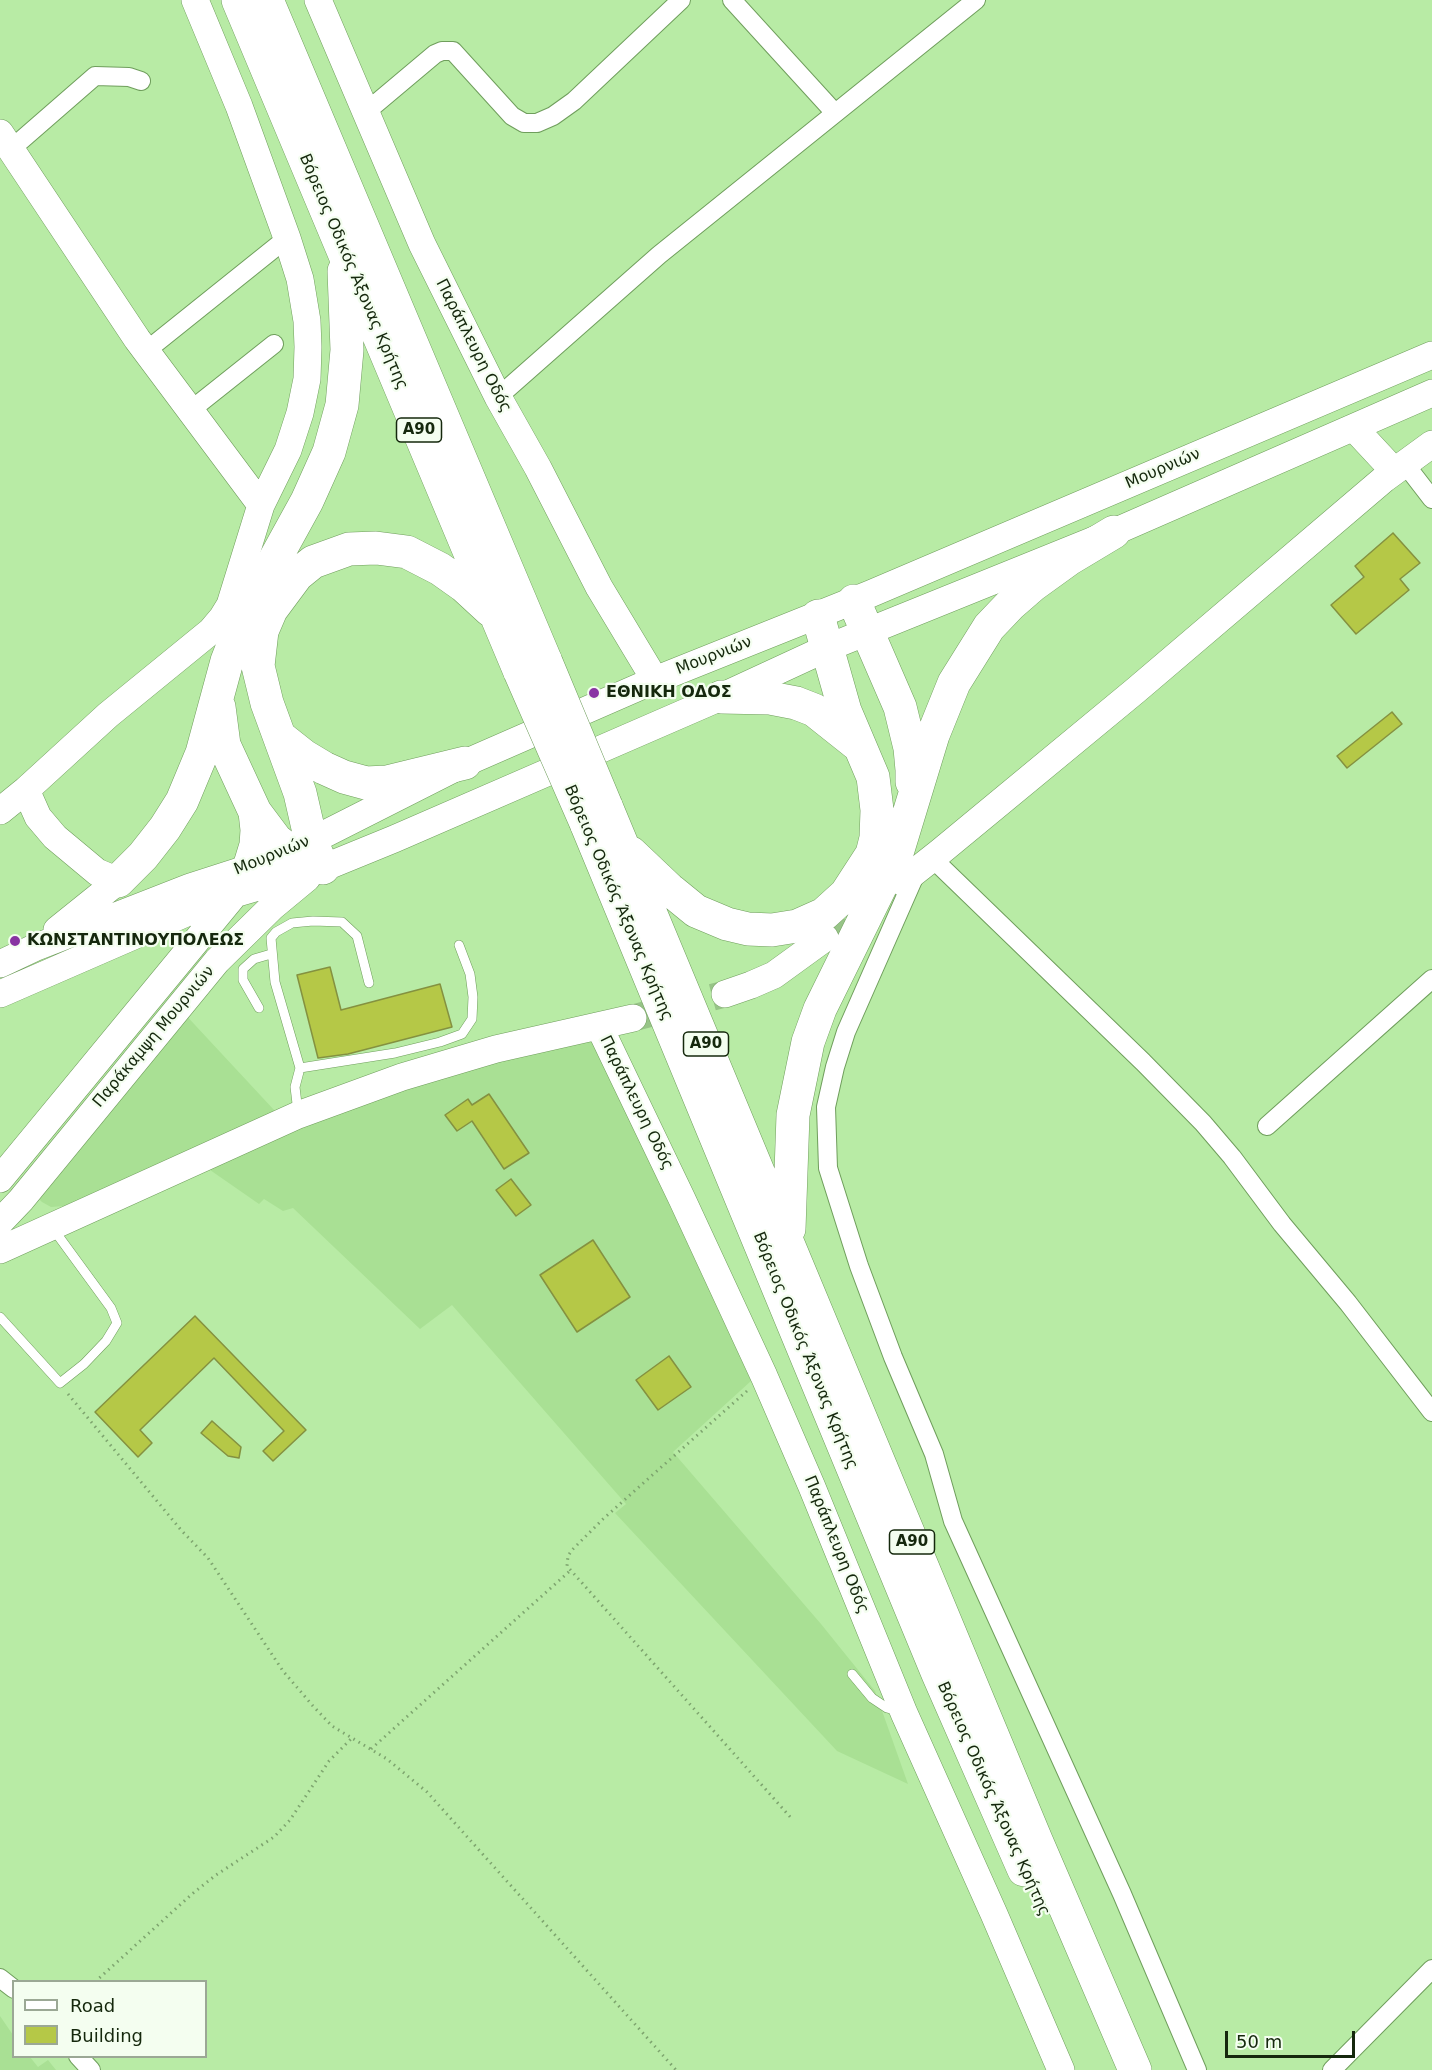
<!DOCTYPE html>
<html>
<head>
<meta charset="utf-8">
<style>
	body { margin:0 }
	#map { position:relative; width:1432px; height:2070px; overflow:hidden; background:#b8eba5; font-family:"DejaVu Sans",sans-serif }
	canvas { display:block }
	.legend { position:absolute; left:12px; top:1980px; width:195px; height:78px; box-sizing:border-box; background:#f4fef0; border:2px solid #9ba895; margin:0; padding:8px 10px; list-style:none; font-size:18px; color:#15280d }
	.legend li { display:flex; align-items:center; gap:12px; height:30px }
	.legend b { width:30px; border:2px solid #9ba895 }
	.scale { position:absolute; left:1225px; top:2031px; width:130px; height:27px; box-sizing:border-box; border:3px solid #15280d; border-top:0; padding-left:8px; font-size:18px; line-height:21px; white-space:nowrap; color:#15280d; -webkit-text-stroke:4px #f4fef0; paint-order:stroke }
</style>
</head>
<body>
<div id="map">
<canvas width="1432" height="2070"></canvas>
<ul class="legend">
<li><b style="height:8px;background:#fff"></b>Road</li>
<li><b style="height:16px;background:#b5c847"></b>Building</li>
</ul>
<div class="scale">50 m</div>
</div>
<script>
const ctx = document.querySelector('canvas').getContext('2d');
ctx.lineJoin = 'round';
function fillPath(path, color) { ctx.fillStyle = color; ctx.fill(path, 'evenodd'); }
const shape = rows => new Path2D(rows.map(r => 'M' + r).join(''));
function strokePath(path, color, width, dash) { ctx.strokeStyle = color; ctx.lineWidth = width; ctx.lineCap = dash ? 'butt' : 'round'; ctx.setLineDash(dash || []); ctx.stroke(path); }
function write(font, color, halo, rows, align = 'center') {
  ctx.font = font + ' "DejaVu Sans",sans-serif'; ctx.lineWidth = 4.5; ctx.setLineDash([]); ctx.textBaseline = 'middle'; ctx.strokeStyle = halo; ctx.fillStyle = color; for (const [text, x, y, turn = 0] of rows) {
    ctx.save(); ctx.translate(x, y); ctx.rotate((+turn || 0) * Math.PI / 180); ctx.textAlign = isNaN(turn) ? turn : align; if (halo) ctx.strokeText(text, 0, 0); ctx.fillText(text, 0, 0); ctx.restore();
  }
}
const built = shape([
	[182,1011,288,1125,435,1074,592,1038,751,1381,673,1452,821,1624,875,1691,908,1784,837,1751,615,1513,626,1504,452,1305,420,1329,293,1208,283,1211,264,1199,259,1204,187,1154,64,1206,51,1207,42,1202,36,1196],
	[0,2016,13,2035,14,2056,30,2057,38,2067,48,2060,56,2070,0,2070]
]);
const building = shape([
	[1393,533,1420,563,1400,579,1409,590,1356,634,1331,605,1364,577,1355,566,1393,533],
	[1392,712,1402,724,1347,768,1337,756,1392,712],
	[330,967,341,1010,440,984,452,1027,348,1054,318,1058,297,975,330,967],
	[489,1094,529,1153,504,1169,472,1121,457,1131,445,1115,468,1099,472,1105,489,1094],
	[511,1179,531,1205,516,1216,496,1190,511,1179],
	[593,1240,630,1297,577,1332,540,1275,593,1240],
	[195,1316,306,1430,273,1461,263,1451,284,1431,214,1358,140,1430,152,1443,138,1457,95,1412,195,1316],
	[669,1356,691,1387,658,1410,636,1380,669,1356],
	[212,1421,241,1447,239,1458,228,1456,201,1433,212,1421]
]);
const secondaryTunnel = shape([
	[825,938,872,904],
	[633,1018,725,994]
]);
const path = shape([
	[747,1391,603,1519,572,1550,568,1556,567,1566,792,1819],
	[68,1394,181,1530,208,1558,283,1671,313,1706,332,1726,387,1759,427,1792,676,2070],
	[371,1749,571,1570],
	[95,1982,192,1894,216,1875,274,1837,290,1820,329,1761,351,1739]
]);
const lane = shape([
	[259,1008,243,980,243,969,254,959,271,954],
	[300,1068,395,1053,440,1042,462,1034,472,1019,473,997,470,974,459,945],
	[298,1112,295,1087,300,1068,275,982,271,938,276,932,292,923,313,921,342,922,357,936,369,983],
	[0,1317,60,1383,84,1364,106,1341,117,1323,111,1308,54,1230],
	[852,1674,872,1698,887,1708,898,1711]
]);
const street = shape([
	[732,0,835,113],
	[366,112,435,54,442,51,453,51,512,116,524,123,537,123,553,116,574,101,681,0],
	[10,150,95,76,129,77,141,81],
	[146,351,287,238],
	[498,397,659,255,976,0],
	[191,410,274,344],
	[1405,464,1432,499],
	[932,858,1143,1062,1203,1123,1232,1157,1282,1224,1348,1303,1432,1412],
	[916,873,846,1032,835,1067,826,1107,828,1168,859,1266,893,1357,934,1454,953,1521,1122,1894,1197,2070],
	[1267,1126,1432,979],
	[0,1978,14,1989],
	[78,2056,91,2070],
	[1332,2070,1432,1969]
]);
const secondary = shape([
	[318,0,422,244,498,397,538,468,599,587,655,680],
	[0,133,137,339,261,505],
	[1354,428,1394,471],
	[26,790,38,817,55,837,97,872,118,881,57,930],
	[0,811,26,790,108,715,211,631,222,618,230,605,261,505,288,450,300,413,307,379,308,347,307,321,300,279,287,238,239,106,195,0],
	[902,882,940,852,1135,691,1384,479,1432,444],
	[0,964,34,948,190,887,249,868,311,841,465,763,655,680,870,594,1432,355],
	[0,994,193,910,234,894,323,868,394,839,721,697,827,648,1114,532,1432,393],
	[725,994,751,985,774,975,825,938],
	[599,1026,682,1199,764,1376,812,1487,904,1713,994,1914,1061,2070],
	[0,1179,234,895],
	[0,1222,21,1200,217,961,272,907,307,878],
	[0,1250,298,1115,402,1077,496,1049,633,1018]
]);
const highway = shape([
	[238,0,520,672],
	[267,0,546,662],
	[854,601,900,707,910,748,912,770,912,782],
	[721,697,770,698,796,703,814,710,858,745],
	[219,707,224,745,255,812,276,840,303,861,323,868],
	[280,737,304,756,324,768,344,777,366,783,387,782,465,763],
	[606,806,1036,1840,1135,2070],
	[586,823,938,1674,1024,1870],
	[631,853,669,889,696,911,727,924,748,929,772,930,797,926,824,914,846,894,872,854,876,838,877,810,873,777,845,711,818,616],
	[249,868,256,845,257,830,255,812],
	[323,868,311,841,300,793,267,703,258,666,262,631,271,610,297,575,313,562,349,549,376,548,407,552,440,569,464,586,490,610],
	[118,881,143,856,165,828,182,801,202,753,227,661,247,610,307,501,329,452,342,405,347,350,344,271],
	[789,1229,793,1115,808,1042,820,1009,897,853,933,735,954,683,989,627,1010,605,1033,585,1069,559,1114,532]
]);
const highwayBridge = shape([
	[546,662,606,806],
	[520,672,586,823]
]);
const markers = [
	[594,693,6,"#8834a2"],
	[15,941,6,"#8834a2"]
];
const shields = [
	[419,430,45],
	[706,1044,45],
	[912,1542,45]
];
const shieldNames = [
	["Α90",419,430],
	["Α90",706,1044],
	["Α90",912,1542]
];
const streetNames = [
	["Βόρειος Οδικός Άξονας Κρήτης",353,272,67],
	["Παράπλευρη Οδός",473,346,63],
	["Μουρνιών",1163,469,-23],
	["Μουρνιών",714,656,-21],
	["Μουρνιών",272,856,-22],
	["Βόρειος Οδικός Άξονας Κρήτης",618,903,67],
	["Παράκαμψη Μουρνιών",154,1037,-50],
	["Παράπλευρη Οδός",636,1103,64],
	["Βόρειος Οδικός Άξονας Κρήτης",805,1351,68],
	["Παράπλευρη Οδός",836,1545,68],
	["Βόρειος Οδικός Άξονας Κρήτης",993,1799,66]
];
const poiNames = [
	["ΕΘΝΙΚΗ ΟΔΟΣ",606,693],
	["ΚΩΝΣΤΑΝΤΙΝΟΥΠΟΛΕΩΣ",27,941]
];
fillPath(built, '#a9e094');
fillPath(building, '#b5c847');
strokePath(building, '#849140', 1.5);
strokePath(secondaryTunnel, '#97c487', 27, [27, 14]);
strokePath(lane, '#6f9e5c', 10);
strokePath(street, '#6f9e5c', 20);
strokePath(secondary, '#6f9e5c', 28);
strokePath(highway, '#6f9e5c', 34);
strokePath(path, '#7da46e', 3, [1.5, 4.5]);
strokePath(lane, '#fff', 9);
strokePath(street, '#fff', 18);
strokePath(secondary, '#fff', 27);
strokePath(highway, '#fff', 33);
strokePath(highwayBridge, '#6f9e5c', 34, []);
strokePath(highwayBridge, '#fff', 33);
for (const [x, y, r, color] of markers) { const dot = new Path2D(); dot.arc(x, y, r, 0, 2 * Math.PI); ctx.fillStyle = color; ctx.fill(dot); strokePath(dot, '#f4fef0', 2); }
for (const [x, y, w] of shields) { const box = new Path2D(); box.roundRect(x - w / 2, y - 12, w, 24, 4.5); ctx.fillStyle = '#f4fef0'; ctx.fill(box); strokePath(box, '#15280d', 1.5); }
write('bold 15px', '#15280d', null, shieldNames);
write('16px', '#15280d', '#f4fef0', streetNames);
write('bold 16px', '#15280d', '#f4fef0', poiNames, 'left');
</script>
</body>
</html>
